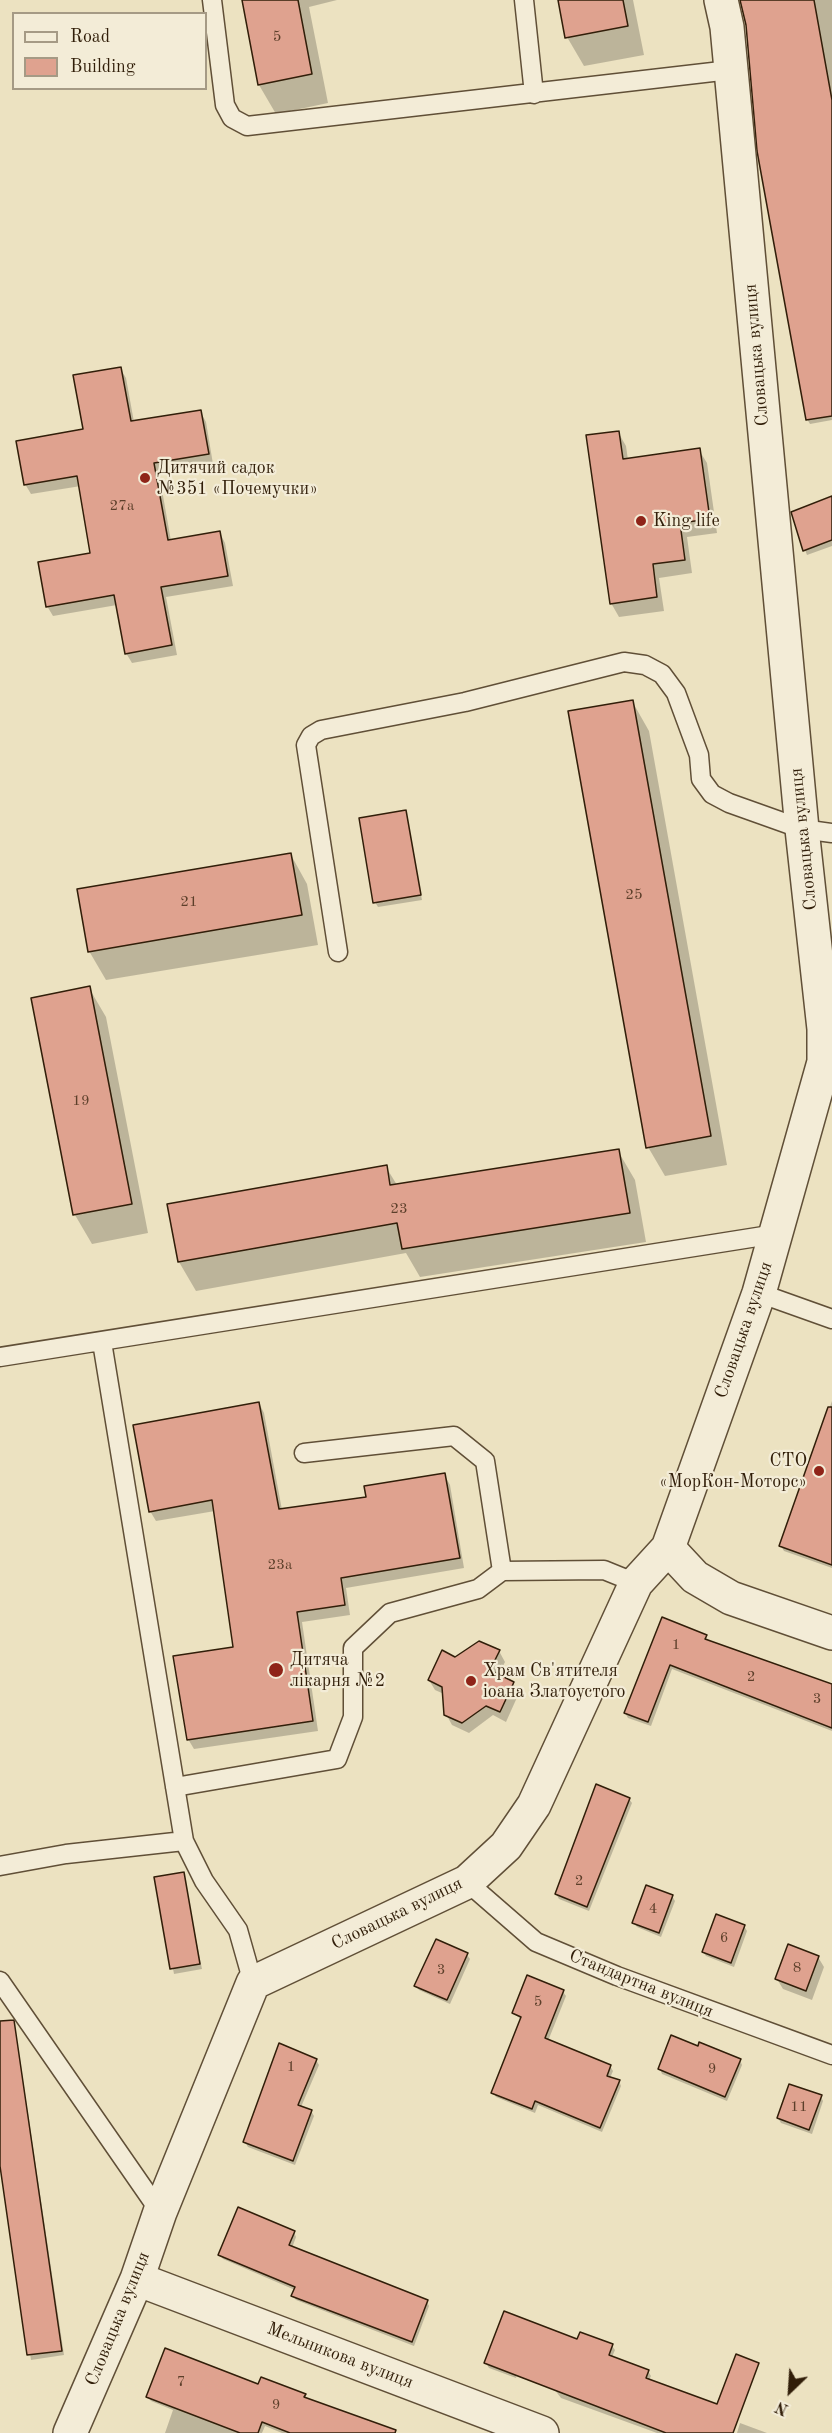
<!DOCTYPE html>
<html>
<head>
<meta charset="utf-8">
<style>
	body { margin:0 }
	#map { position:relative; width:832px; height:2433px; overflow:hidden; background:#ece2c1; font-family:"Old Standard TT",serif }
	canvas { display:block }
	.legend { position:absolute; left:12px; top:12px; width:195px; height:78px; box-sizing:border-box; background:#f3ecd7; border:2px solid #a59a85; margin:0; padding:8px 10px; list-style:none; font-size:18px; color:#311e09 }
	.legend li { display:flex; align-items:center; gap:12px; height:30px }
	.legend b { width:30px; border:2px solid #a59a85 }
	.north { position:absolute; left:760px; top:2361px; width:60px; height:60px; -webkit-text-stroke:4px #f3ecd7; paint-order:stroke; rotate:205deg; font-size:16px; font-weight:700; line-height:24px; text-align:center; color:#311e09 }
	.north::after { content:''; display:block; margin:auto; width:21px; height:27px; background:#311e09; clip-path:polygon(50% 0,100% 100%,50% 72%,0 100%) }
</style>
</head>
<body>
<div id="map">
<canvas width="832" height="2433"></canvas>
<ul class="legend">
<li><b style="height:8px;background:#f3ecd7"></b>Road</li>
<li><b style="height:16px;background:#dfa28f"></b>Building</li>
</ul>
<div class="north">N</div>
</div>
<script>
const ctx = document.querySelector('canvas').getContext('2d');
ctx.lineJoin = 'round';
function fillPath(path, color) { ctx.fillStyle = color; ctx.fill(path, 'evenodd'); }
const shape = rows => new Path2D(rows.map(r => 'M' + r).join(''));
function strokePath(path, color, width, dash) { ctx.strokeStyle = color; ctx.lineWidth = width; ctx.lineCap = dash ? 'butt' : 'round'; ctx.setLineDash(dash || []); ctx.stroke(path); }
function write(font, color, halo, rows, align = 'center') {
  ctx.font = font + ' "Old Standard TT",serif'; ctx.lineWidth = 4.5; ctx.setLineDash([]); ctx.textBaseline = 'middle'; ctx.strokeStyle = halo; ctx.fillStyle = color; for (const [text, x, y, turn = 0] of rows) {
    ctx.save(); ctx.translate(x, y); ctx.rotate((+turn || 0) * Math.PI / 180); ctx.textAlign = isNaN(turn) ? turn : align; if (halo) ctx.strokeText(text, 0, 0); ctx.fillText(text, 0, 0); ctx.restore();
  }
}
const shadow = shape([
	[243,0,337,0,309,7,328,103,276,114,259,85],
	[560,0,633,0,644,55,584,66,567,37],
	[742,0,832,0,832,420,810,424,807,419],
	[120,368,126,378,134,422,200,411,206,422,213,464,159,473,171,541,220,533,225,543,233,586,166,597,177,655,132,663,126,653,117,605,53,616,47,606,92,554,81,486,31,494,25,484,85,430],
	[618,432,626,446,628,460,699,450,707,463,717,533,687,537,692,573,659,578,664,611,619,617,611,603],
	[832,497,832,546,807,555,805,550],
	[632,701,649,731,727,1165,665,1176,648,1147],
	[405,811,422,900,378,907,375,902],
	[291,855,307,884,318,945,106,980,89,951],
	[89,988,106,1017,148,1233,92,1244,75,1215],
	[618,1151,635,1180,646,1242,420,1277,406,1253,196,1291,179,1262,386,1167,397,1185],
	[832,1401,832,1568,784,1551,781,1546],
	[259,1403,264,1413,282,1510,367,1498,444,1474,450,1485,464,1568,346,1588,350,1615,302,1622,318,1731,194,1749,188,1739,235,1648,215,1511,156,1521,150,1511],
	[662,1619,706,1636,709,1642,832,1685,832,1731,672,1669,651,1726,628,1718,625,1713],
	[499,1651,505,1662,498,1676,513,1683,519,1693,506,1722,493,1715,469,1733,452,1725,446,1714,444,1694,435,1690,429,1680],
	[597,1786,629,1799,632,1803,589,1911,559,1899,556,1894],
	[183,1874,202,1969,174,1974,156,1878],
	[672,1896,675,1901,661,1937,637,1927,634,1923],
	[744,1926,747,1931,734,1967,706,1956,703,1952],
	[467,1955,470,1959,450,2004,419,1990,416,1986],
	[818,1957,824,1967,812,2000,783,1989,777,1979],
	[528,1977,563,1992,566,1996,548,2041,610,2066,613,2071,610,2078,619,2081,621,2086,602,2132,538,2105,535,2113,496,2097,493,2092,522,2020,513,2013],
	[19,2053,64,2355,31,2360,0,2155,0,2056],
	[316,2060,319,2065,301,2107,311,2111,314,2116,295,2165,248,2147,245,2142],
	[740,2060,742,2065,727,2101,662,2074,660,2069],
	[821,2097,823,2101,812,2134,781,2123,778,2118],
	[294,2232,296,2237,292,2248,427,2302,429,2306,414,2346,296,2300,293,2296,295,2290,223,2259,220,2255],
	[578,2340,612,2346,615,2350,612,2357,648,2371,651,2376,649,2380,687,2433,657,2433,561,2398,554,2389,517,2374,516,2378,489,2368,486,2363],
	[259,2385,305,2395,307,2399,382,2433,282,2433,265,2426,262,2433,165,2433,173,2410,151,2401,148,2397],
	[740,2423,767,2433,737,2433]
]);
const building = shape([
	[242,0,298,0,312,74,258,85,242,0],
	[558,0,623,0,628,26,565,38,558,0],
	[740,0,814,0,832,100,832,416,806,420,757,151,746,25,740,0],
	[121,367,131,421,201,410,209,454,154,463,168,540,220,531,228,576,161,587,172,645,125,654,114,595,46,607,38,562,90,553,77,476,24,485,16,441,83,429,73,375,121,367],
	[619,431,623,459,700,448,710,519,680,523,685,560,653,564,657,597,610,604,586,435,619,431],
	[832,496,832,540,803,551,791,512,832,496],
	[633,700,711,1136,646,1148,568,711,633,700],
	[406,810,421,895,373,903,359,818,406,810],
	[291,853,302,915,88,952,77,889,291,853],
	[90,986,132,1204,73,1215,31,998,90,986],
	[619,1149,630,1213,402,1249,397,1223,178,1262,167,1204,387,1165,390,1185,619,1149],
	[259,1402,279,1509,366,1497,364,1486,445,1473,460,1558,341,1578,345,1605,297,1612,313,1721,187,1740,173,1656,233,1647,212,1500,149,1512,133,1425,259,1402],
	[828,1407,832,1407,832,1565,779,1546,828,1407],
	[662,1617,707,1635,705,1639,832,1684,832,1728,670,1665,648,1722,624,1713,662,1617],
	[479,1641,500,1650,490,1670,514,1682,500,1712,486,1706,462,1723,444,1715,442,1687,428,1680,442,1650,455,1657,479,1641],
	[596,1784,630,1798,587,1907,555,1894,596,1784],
	[184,1872,200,1964,170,1969,154,1877,184,1872],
	[646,1885,673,1895,659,1933,632,1923,646,1885],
	[716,1914,745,1925,731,1963,702,1952,716,1914],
	[436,1939,468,1953,447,2000,414,1986,436,1939],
	[788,1944,819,1956,806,1991,775,1979,788,1944],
	[527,1975,564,1990,545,2038,611,2065,607,2076,620,2080,600,2128,535,2101,532,2109,491,2093,521,2017,512,2013,527,1975],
	[14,2020,62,2351,27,2355,0,2166,0,2021,14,2020],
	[671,2035,698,2046,699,2042,741,2059,725,2097,658,2069,671,2035],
	[279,2043,317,2059,298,2105,312,2110,293,2161,243,2142,279,2043],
	[789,2084,822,2095,809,2130,777,2118,789,2084],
	[238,2207,295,2231,289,2245,428,2300,412,2342,291,2296,295,2287,218,2255,238,2207],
	[504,2311,577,2339,580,2332,613,2344,609,2355,649,2370,646,2378,717,2404,736,2354,759,2363,733,2433,666,2433,484,2363,504,2311],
	[165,2348,258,2384,261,2377,306,2394,304,2397,396,2430,395,2433,290,2433,262,2422,258,2433,240,2433,146,2397,165,2348]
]);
const lane = shape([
	[212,0,225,105,232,118,247,126,730,70],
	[524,0,534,94],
	[338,952,306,745,311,736,321,730,465,702,624,662,645,665,662,674,676,693,699,755,701,779,712,794,729,803,802,829,832,833],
	[759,1293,832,1319],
	[102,1342,184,1841,204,1881,238,1930,253,1983],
	[0,1357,776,1234],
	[304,1453,454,1436,485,1461,502,1571,604,1570,636,1583],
	[175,1787,337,1759,353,1717,353,1648,390,1613,478,1589,502,1571],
	[0,1866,66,1854,184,1841],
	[467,1882,536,1942,617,1976,832,2055],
	[0,1981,160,2212]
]);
const street = shape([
	[668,1548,695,1577,731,1598,832,1633],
	[137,2279,542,2433],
	[70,2433,137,2279,160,2212,253,1983,467,1882,506,1846,534,1805,636,1583,668,1548,759,1293,824,1062,824,1029,802,829,727,27,721,0]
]);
const markers = [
	[145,478,6,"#8f2418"],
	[641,521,6,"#8f2418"],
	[819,1471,6,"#8f2418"],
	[276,1670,8,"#8f2418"],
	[471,1681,6,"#8f2418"]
];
const numberNames = [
	["5",277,37],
	["27а",122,506],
	["25",634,895],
	["21",189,902],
	["19",81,1101],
	["23",399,1209],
	["23а",280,1565],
	["1",676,1645],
	["2",751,1677],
	["3",817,1699],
	["2",579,1881],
	["4",653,1909],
	["6",724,1938],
	["8",797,1968],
	["3",441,1970],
	["5",538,2002],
	["1",291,2067],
	["9",712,2069],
	["11",799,2107],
	["7",181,2382],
	["9",276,2405]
];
const streetNames = [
	["Словацька вулиця",757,355,-95],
	["Словацька вулиця",804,839,-96],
	["Словацька вулиця",744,1330,-71],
	["Словацька вулиця",397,1914,-26],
	["Стандартна вулиця",641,1984,22],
	["Словацька вулиця",118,2319,-68],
	["Мельникова вулиця",340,2356,21]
];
const poiNames = [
	["Дитячий садок",157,468],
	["№351 «Почемучки»",157,489],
	["King life",653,521],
	["СТО",807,1461,"right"],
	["«МорКон-Моторс»",807,1482,"right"],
	["Дитяча",290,1660],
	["лікарня №2",290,1681],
	["Храм Св'ятителя",483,1671],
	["іоана Златоустого",483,1692]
];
fillPath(shadow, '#0003');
fillPath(building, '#dfa28f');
strokePath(building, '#311e09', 1.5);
strokePath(lane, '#604f37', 21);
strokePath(street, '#604f37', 36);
strokePath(lane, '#f3ecd7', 18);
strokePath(street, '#f3ecd7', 33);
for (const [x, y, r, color] of markers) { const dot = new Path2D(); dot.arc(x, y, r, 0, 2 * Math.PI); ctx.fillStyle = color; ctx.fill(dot); strokePath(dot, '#f3ecd7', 2); }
write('15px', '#5c3f2a', null, numberNames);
write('18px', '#311e09', '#f3ecd7', streetNames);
write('18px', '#311e09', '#f3ecd7', poiNames, 'left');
</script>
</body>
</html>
